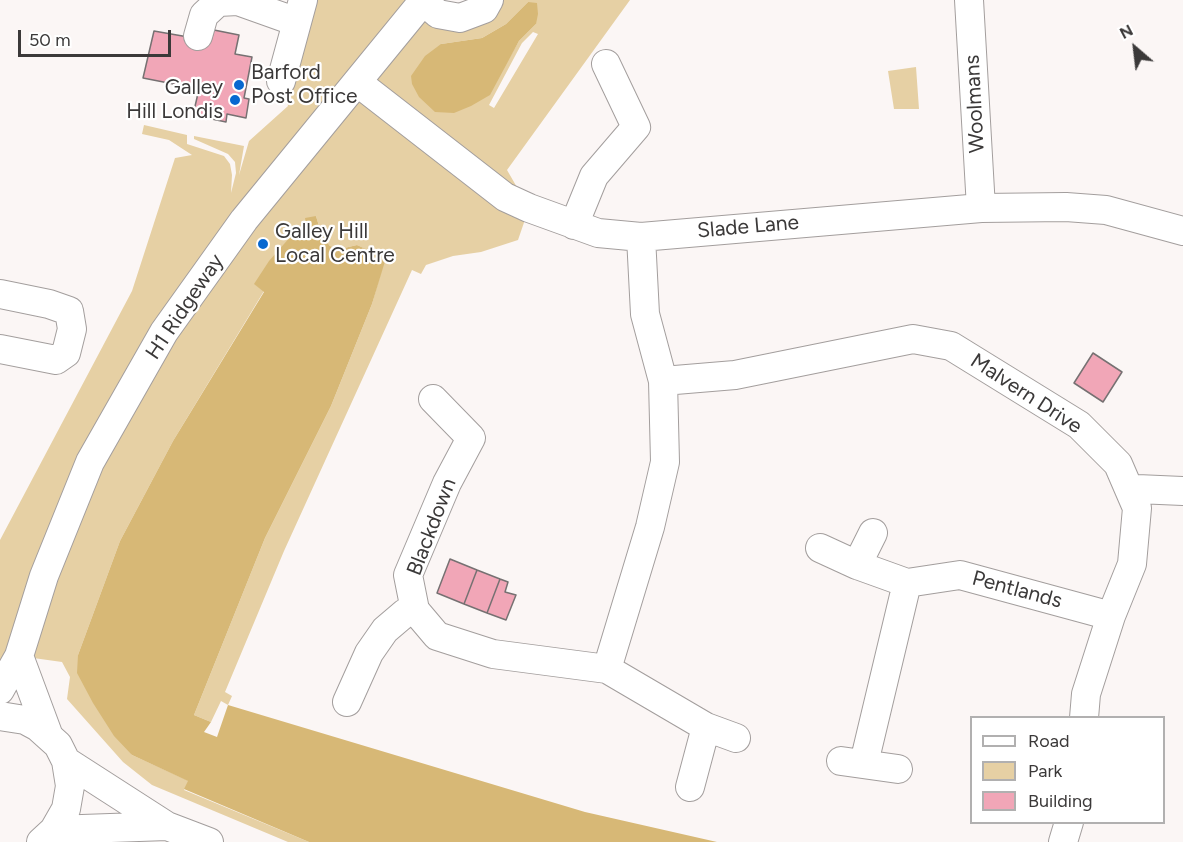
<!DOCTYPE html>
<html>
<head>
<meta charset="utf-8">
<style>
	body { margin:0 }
	#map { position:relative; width:1183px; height:842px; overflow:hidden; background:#fbf6f5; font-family:Figtree,sans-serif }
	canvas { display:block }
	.legend { position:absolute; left:970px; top:716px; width:195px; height:108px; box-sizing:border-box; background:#fff; border:2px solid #b1b0b0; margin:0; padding:8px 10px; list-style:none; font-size:18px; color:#3b3939 }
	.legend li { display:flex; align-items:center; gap:12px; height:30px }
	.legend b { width:30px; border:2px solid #b1b0b0 }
	.north { position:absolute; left:1105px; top:18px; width:60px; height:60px; -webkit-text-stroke:4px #fff; paint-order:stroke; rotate:332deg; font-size:16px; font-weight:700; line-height:24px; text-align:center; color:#3b3939 }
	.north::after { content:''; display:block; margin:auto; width:21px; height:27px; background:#3b3939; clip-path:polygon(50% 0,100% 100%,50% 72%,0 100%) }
	.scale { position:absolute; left:18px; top:30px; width:153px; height:27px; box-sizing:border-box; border:3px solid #3b3939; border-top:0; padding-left:8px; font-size:18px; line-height:21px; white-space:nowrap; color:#3b3939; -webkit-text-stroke:4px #fff; paint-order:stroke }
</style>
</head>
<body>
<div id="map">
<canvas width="1183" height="842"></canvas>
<ul class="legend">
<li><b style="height:8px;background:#fff"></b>Road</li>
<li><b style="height:16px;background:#e6d0a4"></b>Park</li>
<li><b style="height:16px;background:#f1a6b7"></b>Building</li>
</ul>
<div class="north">N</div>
<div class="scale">50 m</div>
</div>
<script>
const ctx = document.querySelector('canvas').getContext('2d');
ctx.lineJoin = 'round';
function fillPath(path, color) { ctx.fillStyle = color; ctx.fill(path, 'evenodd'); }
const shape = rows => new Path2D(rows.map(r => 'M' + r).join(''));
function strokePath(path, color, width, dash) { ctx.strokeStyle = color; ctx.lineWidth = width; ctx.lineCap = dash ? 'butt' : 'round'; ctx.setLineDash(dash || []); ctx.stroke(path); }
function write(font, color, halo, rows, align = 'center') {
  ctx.font = font + ' Figtree,sans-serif'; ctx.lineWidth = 4.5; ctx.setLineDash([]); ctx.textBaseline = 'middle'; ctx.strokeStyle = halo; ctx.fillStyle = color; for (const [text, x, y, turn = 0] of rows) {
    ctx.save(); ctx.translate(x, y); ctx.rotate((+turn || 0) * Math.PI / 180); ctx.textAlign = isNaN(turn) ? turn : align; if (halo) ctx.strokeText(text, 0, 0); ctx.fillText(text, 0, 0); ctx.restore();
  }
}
const green = shape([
	[302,0,424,0,438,14,489,0,630,0,507,170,529,208,518,240,481,252,453,256,426,265,421,274,412,270,284,551,225,692,232,696,228,705,221,701,211,722,194,715,265,538,331,406,372,304,385,258,357,245,340,249,330,246,322,236,316,216,306,224,255,284,264,291,173,441,120,541,78,655,132,755,189,781,184,790,309,842,288,842,152,785,123,762,67,699,70,677,62,662,19,656,0,690,0,540,132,291,175,158,192,155,169,140,142,134,144,125,187,135,187,144,224,156,230,164,232,175,231,193,236,173,235,162,228,154,194,139,194,136,244,146,239,175,249,141,288,106,281,81],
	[528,2,536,24,519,41,507,62,441,44,482,38,506,24],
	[533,32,538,34,494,108,489,105,522,43],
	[916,67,919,109,894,109,888,71]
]);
const forest = shape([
	[528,2,537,3,538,14,536,24,519,41,490,95,471,106,454,113,435,112,419,97,412,84,411,76,425,56,441,44,482,38,506,24],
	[316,216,322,236,330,246,340,249,357,245,386,258,372,304,331,406,265,538,194,715,211,722,204,732,217,737,228,705,585,812,717,842,309,842,184,789,188,781,132,755,114,736,93,703,77,673,78,655,120,541,173,441,264,292,254,284,269,261,299,227,306,224,305,218]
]);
const building = shape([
	[214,30,239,35,235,54,252,57,244,98,249,99,246,118,227,114,226,122,193,115,199,89,143,78,154,31,211,41,214,30],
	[1093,353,1122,372,1103,402,1074,383,1093,353],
	[450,559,477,570,464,604,437,593,450,559],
	[477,570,500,579,487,613,464,604,477,570],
	[500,579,508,582,505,592,516,595,506,620,487,613,500,579]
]);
const minor = shape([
	[969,0,981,208],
	[423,1,438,14,460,18,484,9,489,0],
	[198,36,204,15,218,2,238,1,297,22],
	[281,81,303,0],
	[357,82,505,197,529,208,598,233,641,237,981,208,1066,207,1106,210,1183,231],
	[574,225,594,176,636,127,606,64],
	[0,294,49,304,69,311,72,329,66,353,56,360,0,349],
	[663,381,735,375,913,339,951,346,1079,425,1118,464,1137,508,1132,564,1111,616,1086,694,1084,718],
	[433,399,471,438,447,483,408,575,415,610,437,636,493,654,607,669,706,727,736,738],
	[1130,491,1137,489,1183,491],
	[820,548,857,565,907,583,960,575,1111,616],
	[857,565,873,533],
	[19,656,48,734],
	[607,669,650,527,665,462,663,381,645,314,641,237],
	[0,690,19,656,44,576,90,462,164,332,244,220,424,0],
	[347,702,369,653,385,630,405,613,415,610],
	[0,716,25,720,38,727,58,745,66,761,70,786,66,809,54,830,41,842],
	[66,761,167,826,209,842],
	[841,761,898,769],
	[864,763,907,583],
	[690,787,706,727],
	[54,830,167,826],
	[1063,842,1069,822]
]);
const markers = [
	[239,85,6,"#0868d0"],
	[235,100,6,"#0868d0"],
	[263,244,6,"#0868d0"]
];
const poiNames = [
	["Barford",251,73],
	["Post Office",251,97],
	["Galley",223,88,"right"],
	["Hill Londis",223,112,"right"],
	["Galley Hill",275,232],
	["Local Centre",275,256]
];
const streetNames = [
	["Woolmans",975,104,-93],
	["Slade Lane",748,227,-5],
	["H1 Ridgeway",185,307,-56],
	["Malvern Drive",1026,394,33],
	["Blackdown",432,527,-69],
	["Pentlands",1017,590,15]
];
fillPath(green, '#e6d0a4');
fillPath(forest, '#d7b876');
fillPath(building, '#f1a6b7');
strokePath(building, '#767172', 1.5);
strokePath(minor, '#a39e9d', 30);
strokePath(minor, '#fff', 28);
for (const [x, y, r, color] of markers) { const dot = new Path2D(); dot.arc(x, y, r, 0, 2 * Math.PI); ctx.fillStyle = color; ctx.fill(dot); strokePath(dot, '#fff', 2); }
write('21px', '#3b3939', '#fff', poiNames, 'left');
write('21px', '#3b3939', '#fff', streetNames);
</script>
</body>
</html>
